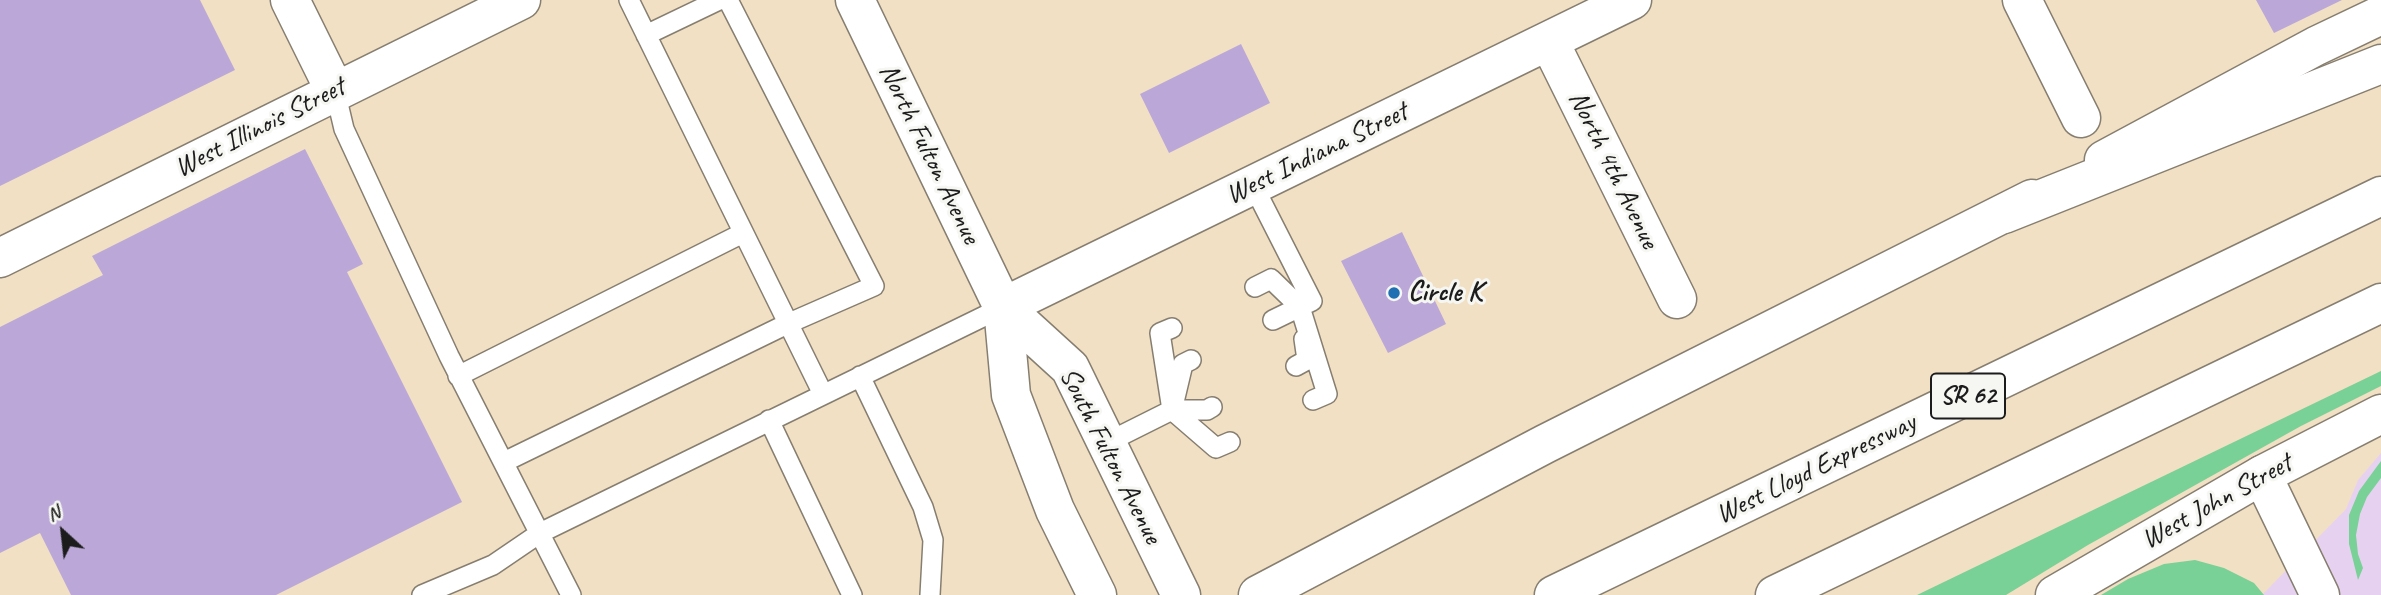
<!DOCTYPE html>
<html>
<head>
<meta charset="utf-8">
<style>
	body { margin:0 }
	#map { position:relative; width:2381px; height:595px; overflow:hidden; background:#f1e0c3; font-family:Caveat,sans-serif }
	canvas { display:block }
	.north { position:absolute; left:28px; top:497px; width:70px; height:70px; -webkit-text-stroke:5px #f6f6f2; paint-order:stroke; rotate:333deg; font-size:19px; font-weight:700; line-height:28px; text-align:center; color:#1c1c1c }
	.north::after { content:''; display:block; margin:auto; width:24px; height:32px; background:#1c1c1c; clip-path:polygon(50% 0,100% 100%,50% 72%,0 100%) }
</style>
</head>
<body>
<div id="map">
<canvas width="2381" height="595"></canvas>
<div class="north">N</div>
</div>
<script>
const ctx = document.querySelector('canvas').getContext('2d');
ctx.lineJoin = 'round';
function fillPath(path, color) { ctx.fillStyle = color; ctx.fill(path, 'evenodd'); }
const shape = rows => new Path2D(rows.map(r => 'M' + r).join(''));
function strokePath(path, color, width, dash) { ctx.strokeStyle = color; ctx.lineWidth = width; ctx.lineCap = dash ? 'butt' : 'round'; ctx.setLineDash(dash || []); ctx.stroke(path); }
function write(font, color, halo, rows, align = 'center') {
  ctx.font = font + ' Caveat,sans-serif'; ctx.lineWidth = 6; ctx.setLineDash([]); ctx.textBaseline = 'middle'; ctx.strokeStyle = halo; ctx.fillStyle = color; for (const [text, x, y, turn = 0] of rows) {
    ctx.save(); ctx.translate(x, y); ctx.rotate((+turn || 0) * Math.PI / 180); ctx.textAlign = isNaN(turn) ? turn : align; if (halo) ctx.strokeText(text, 0, 0); ctx.fillText(text, 0, 0); ctx.restore();
  }
}
const built = shape([
	[2381,453,2381,595,2262,595,2346,509,2358,480]
]);
const green = shape([
	[2381,371,2381,386,2301,426,2088,545,2006,595,1917,595],
	[2381,461,2381,478,2367,497,2360,514,2356,535,2358,554,2363,568,2358,580,2349,544,2349,515,2359,491],
	[2195,560,2224,568,2254,583,2264,595,2101,595,2128,579,2164,564]
]);
const building = shape([
	[0,0,200,0,235,70,0,186],
	[2256,0,2342,0,2274,33],
	[1241,44,1270,103,1169,153,1140,94],
	[305,149,363,264,347,272,462,502,276,595,71,595,40,533,0,553,0,327,103,275,92,256],
	[1402,232,1446,324,1388,353,1341,261]
]);
const lane = shape([
	[629,0,823,394],
	[646,35,719,0],
	[335,91,344,129,449,356,571,595],
	[1253,185,1312,301,1273,320],
	[1255,287,1271,279,1300,307,1327,394,1313,400],
	[1296,366,1307,360,1304,339],
	[458,376,743,233],
	[860,376,923,507,933,540,930,595],
	[1174,402,1183,364,1191,360],
	[1172,410,1216,448,1230,442],
	[1172,410,1207,410,1212,407],
	[769,420,852,595],
	[1106,443,1172,410,1160,333,1172,328],
	[504,462,787,324,874,286,728,0],
	[422,595,493,565,540,533,1003,307]
]);
const street = shape([
	[290,0,335,91],
	[2022,0,2081,118],
	[1549,41,1677,299],
	[0,258,521,0],
	[1003,307,1632,0],
	[2262,475,2320,595]
]);
const primary = shape([
	[855,0,1003,307,1011,395,1055,510,1097,595],
	[2104,160,2316,46,2381,15],
	[1003,307,1070,368,1181,595],
	[1258,595,1545,444,2032,199],
	[2055,595,2262,475,2381,414]
]);
const highway = shape([
	[2004,214,2381,64],
	[1554,595,2381,196],
	[1775,595,2381,303]
]);
const markers = [
	[1394,293,7,"#1f6fb2"]
];
const shields = [
	[1968,396,74]
];
const shieldNames = [
	["SR 62",1968,396]
];
const streetNames = [
	["West Illinois Street",260,128,-27],
	["North Fulton Avenue",929,154,64],
	["West Indiana Street",1317,154,-26],
	["North 4th Avenue",1613,170,64],
	["South Fulton Avenue",1110,456,63],
	["West Lloyd Expressway",1816,469,-26],
	["West John Street",2217,502,-29]
];
const poiNames = [
	["Circle K",1408,293]
];
fillPath(built, '#e6d2f0');
fillPath(green, '#79d197');
fillPath(building, '#bba8d8');
strokePath(lane, '#867e70', 22);
strokePath(street, '#867e70', 41);
strokePath(primary, '#867e70', 41);
strokePath(highway, '#867e70', 41);
strokePath(lane, '#fff', 19);
strokePath(street, '#fff', 38);
strokePath(primary, '#fff', 38);
strokePath(highway, '#fff', 38);
for (const [x, y, r, color] of markers) { const dot = new Path2D(); dot.arc(x, y, r, 0, 2 * Math.PI); ctx.fillStyle = color; ctx.fill(dot); strokePath(dot, '#f6f6f2', 2.5); }
for (const [x, y, w] of shields) { const box = new Path2D(); box.roundRect(x - w / 2, y - 22.5, w, 45, 5); ctx.fillStyle = '#f6f6f2'; ctx.fill(box); strokePath(box, '#1c1c1c', 2); }
write('bold 26px', '#1c1c1c', null, shieldNames);
write('28px', '#1c1c1c', '#f6f6f2', streetNames);
write('bold 28px', '#1c1c1c', '#f6f6f2', poiNames, 'left');
</script>
</body>
</html>
